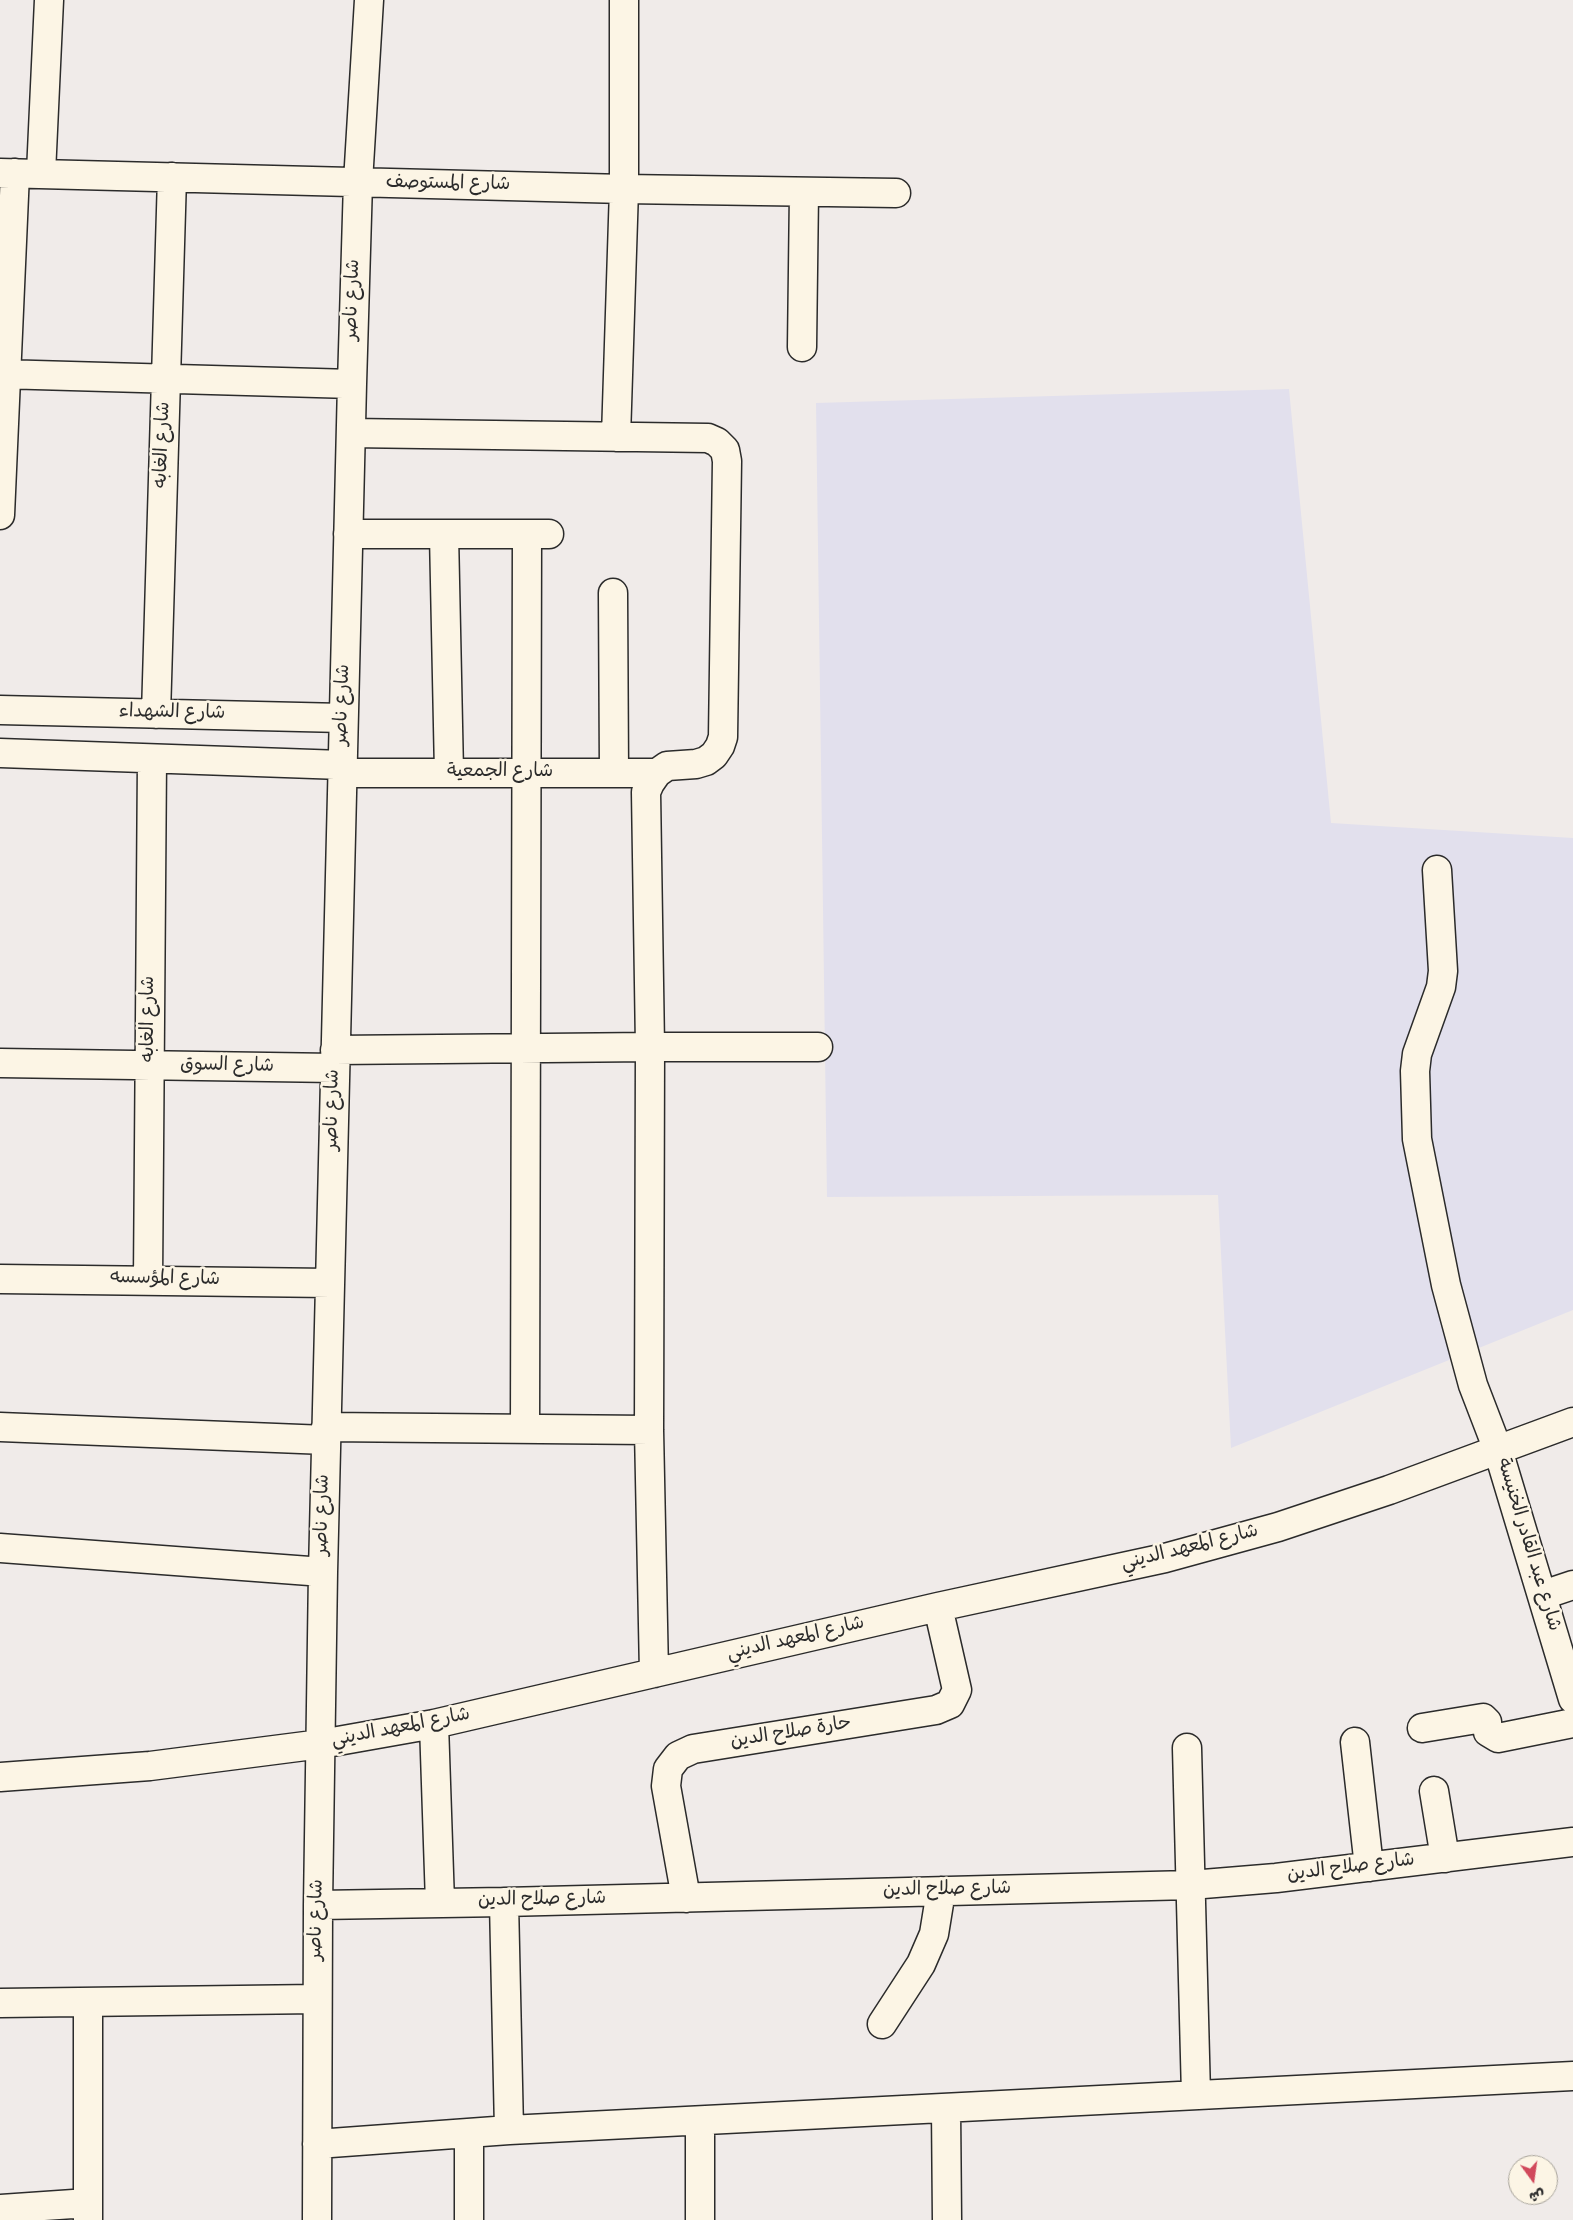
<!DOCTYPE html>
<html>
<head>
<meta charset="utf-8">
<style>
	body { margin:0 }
	#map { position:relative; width:1573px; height:2220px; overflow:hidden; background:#f0ebe9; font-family:"Gochi Hand","Playpen Sans Arabic",sans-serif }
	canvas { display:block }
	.north { position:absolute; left:1508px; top:2155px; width:50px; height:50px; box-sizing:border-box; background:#fcf5e5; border:1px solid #a8a49b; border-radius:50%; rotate:166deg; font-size:14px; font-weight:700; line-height:20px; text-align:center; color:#2b2b2b }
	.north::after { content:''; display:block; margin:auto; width:18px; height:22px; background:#d1495b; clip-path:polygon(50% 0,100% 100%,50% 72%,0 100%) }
</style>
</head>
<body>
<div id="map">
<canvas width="1573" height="2220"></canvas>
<div class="north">ش</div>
</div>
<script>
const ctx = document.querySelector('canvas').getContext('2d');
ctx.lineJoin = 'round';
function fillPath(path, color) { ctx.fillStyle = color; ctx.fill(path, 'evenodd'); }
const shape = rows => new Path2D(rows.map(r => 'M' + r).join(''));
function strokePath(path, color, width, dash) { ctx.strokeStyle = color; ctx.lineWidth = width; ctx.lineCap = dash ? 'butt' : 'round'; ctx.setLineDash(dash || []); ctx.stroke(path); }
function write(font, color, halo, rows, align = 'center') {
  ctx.font = font + ' "Gochi Hand","Playpen Sans Arabic",sans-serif'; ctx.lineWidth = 5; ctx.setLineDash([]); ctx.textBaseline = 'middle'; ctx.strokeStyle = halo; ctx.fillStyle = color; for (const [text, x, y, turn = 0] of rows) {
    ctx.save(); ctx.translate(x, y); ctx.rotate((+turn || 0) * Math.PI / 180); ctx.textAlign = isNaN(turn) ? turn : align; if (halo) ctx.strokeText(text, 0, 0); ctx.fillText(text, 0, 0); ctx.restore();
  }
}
const built = shape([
	[1289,389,1331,823,1573,838,1573,1310,1231,1448,1218,1195,827,1197,816,403]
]);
const minor = shape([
	[0,173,624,189,896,193],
	[41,173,49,0],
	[802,347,804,192],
	[0,374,352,384],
	[351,433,708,438,717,442,725,450,727,461,723,737,720,746,714,755,706,761,696,764,667,766,657,773,650,783,646,792,650,1047,649,1430,654,1673],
	[616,437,624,189,624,0],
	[0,515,15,173],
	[348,534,549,534],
	[444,534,449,773],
	[613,593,614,773],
	[0,710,343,718],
	[156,714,172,177],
	[0,753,342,765],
	[342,773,657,773],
	[1437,870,1443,971,1441,987,1417,1054,1415,1071,1417,1139,1446,1285,1473,1385,1498,1450,1573,1699],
	[335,1050,650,1047,818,1047],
	[0,1063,335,1068],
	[0,1279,330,1283],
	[148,1280,152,759],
	[0,1427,326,1440],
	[326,1427,649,1430],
	[525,1429,527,535],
	[0,1548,323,1572],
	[1543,1595,1573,1585],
	[434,1724,440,1903],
	[1422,1728,1483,1718,1487,1722,1488,1732,1498,1738,1573,1723],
	[1355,1742,1369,1867],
	[1187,1748,1196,2095],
	[0,1777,150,1766,321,1744,434,1724,938,1607,1165,1558,1278,1527,1389,1490,1573,1422],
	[1434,1791,1445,1858],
	[686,1898,666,1786,668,1769,678,1756,693,1749,936,1710,950,1704,957,1690,938,1607],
	[504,1902,509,2130],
	[318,1905,504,1902,1191,1885,1276,1878,1573,1842],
	[0,2003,317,1999],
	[88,2003,88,2220],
	[882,2024,921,1964,934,1934,941,1891],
	[946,2108,947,2220],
	[700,2121,700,2220],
	[469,2133,469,2220],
	[317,2144,509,2130,1573,2076],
	[0,2209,88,2203],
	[317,2220,318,1905,323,1572,352,384,358,182,369,0]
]);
const streetNames = [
	["شارع المستوصف",448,185,1],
	["شارع ناصر",354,300,-88],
	["شارع الغابه",164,445,-88],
	["شارع ناصر",344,705,-88],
	["شارع الشهداء",172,714,1],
	["شارع الجمعية",500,773],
	["شارع الغابه",150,1019,-90],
	["شارع السوق",227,1067,1],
	["شارع ناصر",334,1110,-89],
	["شارع المؤسسه",165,1280,1],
	["شارع ناصر",324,1515,-89],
	["شارع عبد القادر الخنيسة",1527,1545,73],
	["شارع المعهد الديني",1190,1549,-14],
	["شارع المعهد الديني",796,1640,-13],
	["شارع المعهد الديني",401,1729,-11],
	["حارة صلاح الدين",791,1734,-9],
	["شارع صلاح الدين",1351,1869,-7],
	["شارع صلاح الدين",947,1891,-1],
	["شارع صلاح الدين",542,1901,-1],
	["شارع ناصر",318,1920,-89]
];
fillPath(built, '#e2e0ed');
strokePath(minor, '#2b2b2b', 31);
strokePath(minor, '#fcf5e5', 28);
write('19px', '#2b2b2b', '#fcf5e5', streetNames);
</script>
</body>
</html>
